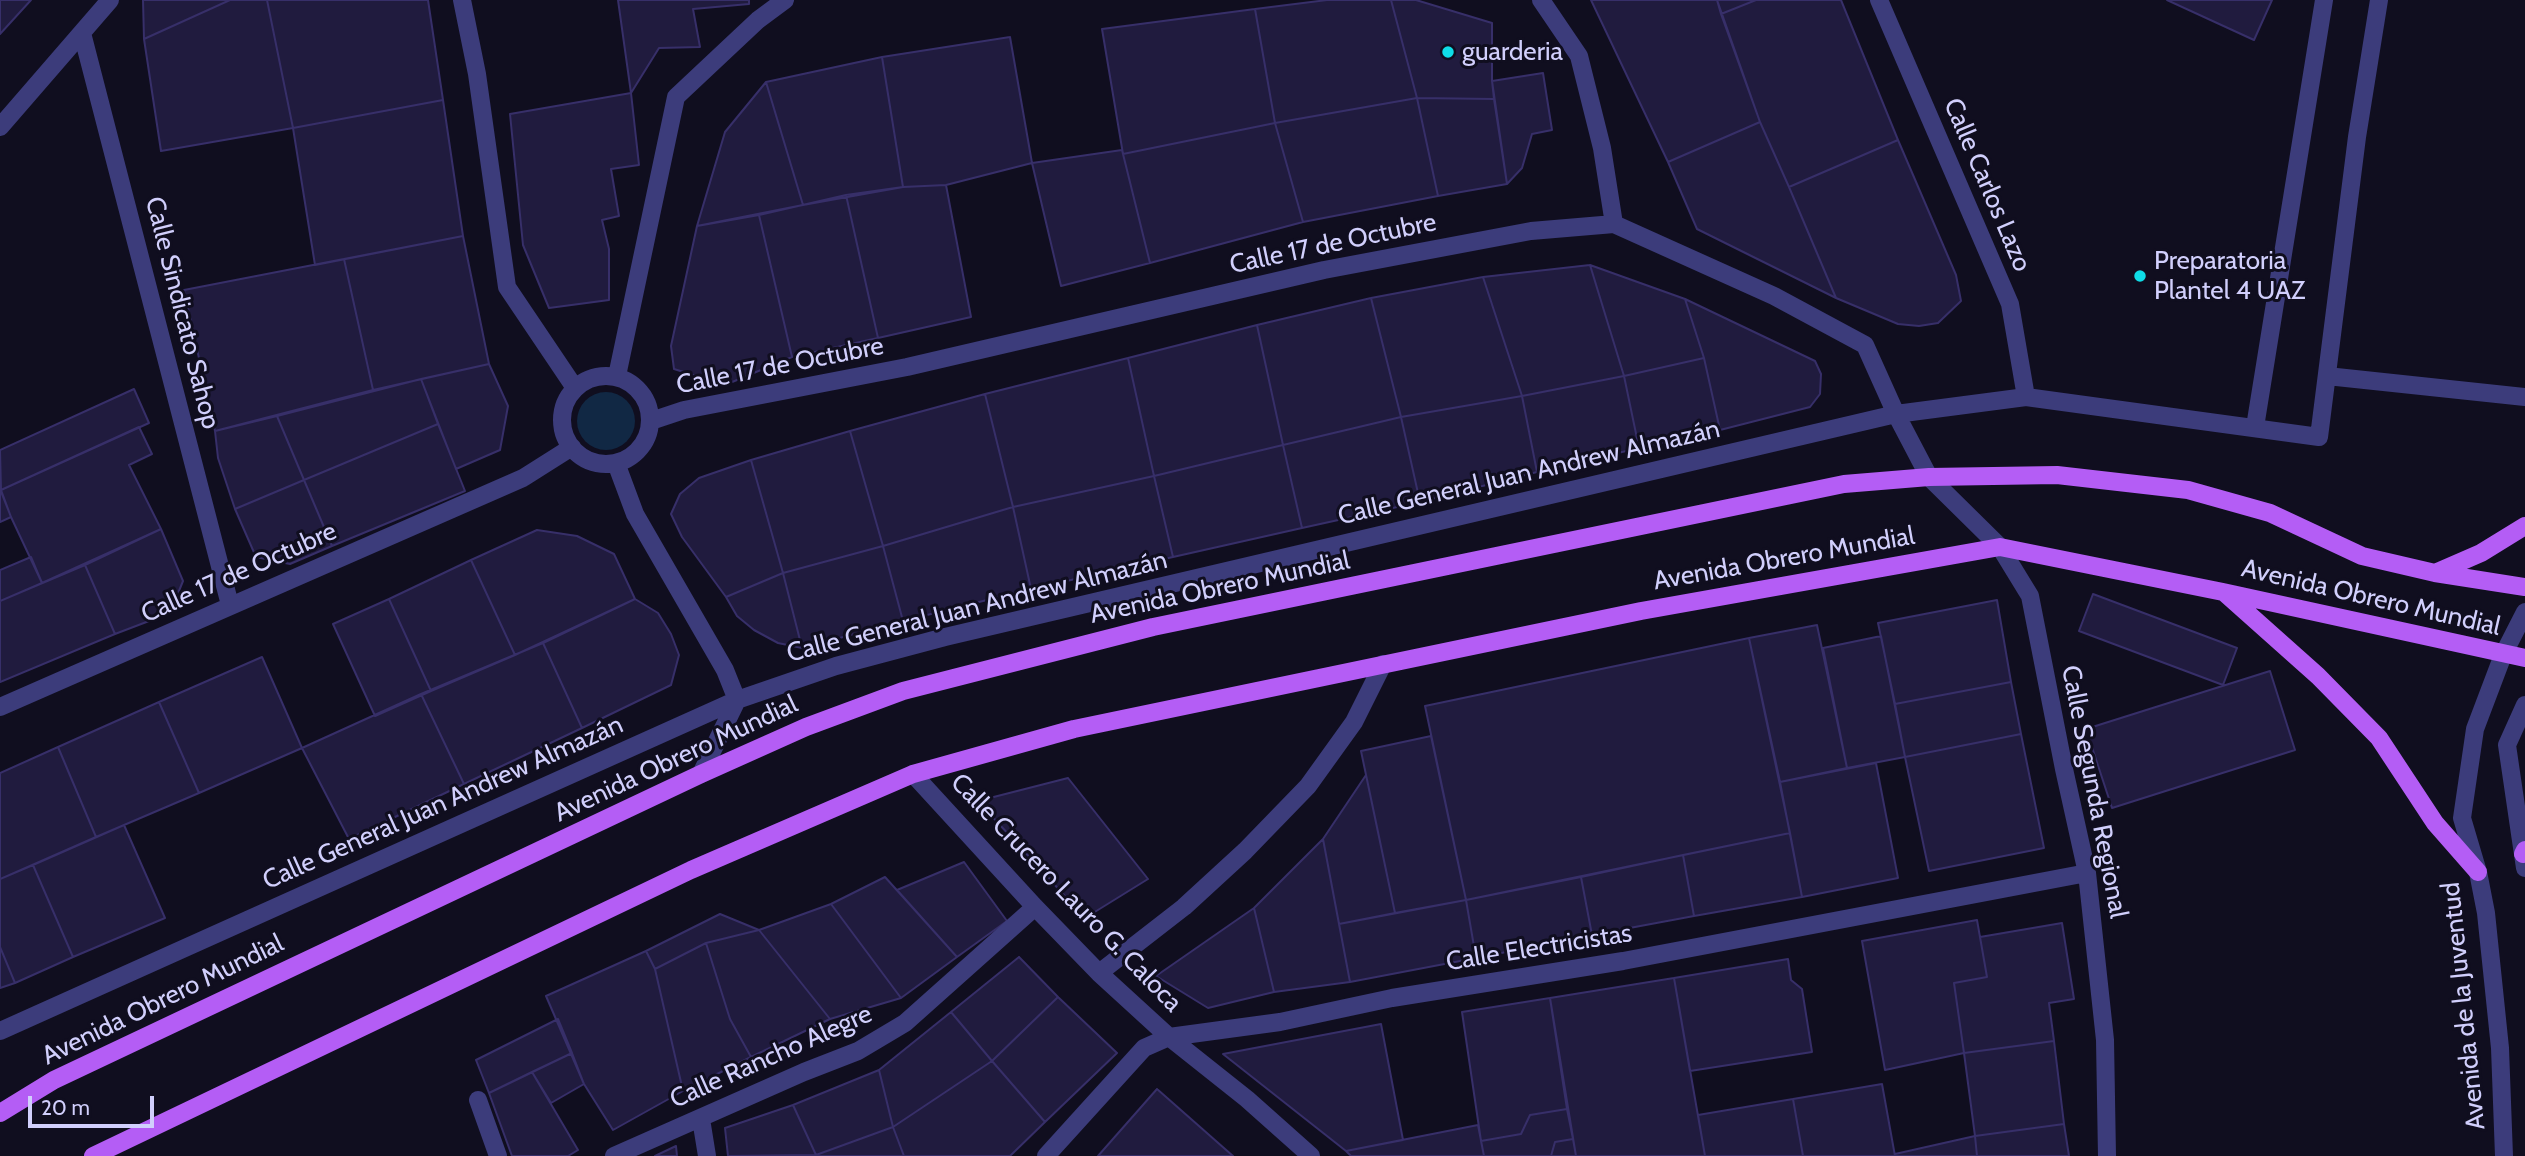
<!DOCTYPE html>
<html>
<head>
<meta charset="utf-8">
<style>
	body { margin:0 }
	#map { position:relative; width:2525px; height:1156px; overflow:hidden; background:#100e1f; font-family:Cabin,sans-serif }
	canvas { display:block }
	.scale { position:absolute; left:28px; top:1096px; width:126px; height:32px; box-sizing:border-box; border:4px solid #d1cffc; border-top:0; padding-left:9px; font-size:21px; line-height:24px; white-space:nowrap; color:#d1cffc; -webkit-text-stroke:5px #100e1f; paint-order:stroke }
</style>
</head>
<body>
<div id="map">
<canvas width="2525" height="1156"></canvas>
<div class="scale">20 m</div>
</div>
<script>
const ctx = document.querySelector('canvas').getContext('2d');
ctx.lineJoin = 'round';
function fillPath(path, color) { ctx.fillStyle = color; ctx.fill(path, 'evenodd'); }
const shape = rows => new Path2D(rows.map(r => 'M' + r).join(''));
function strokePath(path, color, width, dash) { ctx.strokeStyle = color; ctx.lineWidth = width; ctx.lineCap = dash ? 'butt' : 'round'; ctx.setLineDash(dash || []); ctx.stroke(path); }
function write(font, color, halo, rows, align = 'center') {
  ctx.font = font + ' Cabin,sans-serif'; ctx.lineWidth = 6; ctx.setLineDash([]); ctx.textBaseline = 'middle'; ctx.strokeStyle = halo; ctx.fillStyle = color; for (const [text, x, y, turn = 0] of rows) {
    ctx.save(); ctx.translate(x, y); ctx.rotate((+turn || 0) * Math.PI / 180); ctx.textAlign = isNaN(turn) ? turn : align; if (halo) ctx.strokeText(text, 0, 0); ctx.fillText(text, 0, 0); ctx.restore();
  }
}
const water = shape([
	'577 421a29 29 0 1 1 58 0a29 29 0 1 1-58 0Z'
]);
const building = shape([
	[0,0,31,0,0,34,0,0],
	[143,0,230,0,144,39,143,0],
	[230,0,267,0,293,128,161,151,144,39,230,0],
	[267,0,428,0,443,100,293,128,267,0],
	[618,0,749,0,749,4,693,9,700,47,659,48,631,93,618,0],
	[1327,0,1391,0,1417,98,1275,123,1255,9,1327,0],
	[1391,0,1416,0,1492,23,1492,81,1494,99,1417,98,1391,0],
	[1591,0,1717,0,1760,122,1668,162,1591,0],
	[1717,0,1756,0,1721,14,1717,0],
	[1756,0,1841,0,1898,140,1789,187,1760,122,1721,14,1756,0],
	[2167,0,2272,0,2254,40,2167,0],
	[1255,9,1275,123,1123,154,1102,29,1255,9],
	[1010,37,1032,163,946,185,903,187,882,57,1010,37],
	[882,57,903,187,803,205,766,82,882,57],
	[1543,73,1552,130,1532,134,1522,168,1507,184,1492,81,1543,73],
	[766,82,803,205,697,226,725,132,766,82],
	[631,93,639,165,611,169,619,216,602,220,609,249,609,300,549,308,523,245,510,114,631,93],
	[1417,98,1494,99,1507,184,1438,196,1417,98],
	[1417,98,1438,196,1303,222,1275,123,1417,98],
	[443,100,463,236,315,265,293,128,443,100],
	[1760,122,1789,187,1836,298,1697,229,1668,162,1760,122],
	[1275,123,1303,222,1150,263,1123,154,1275,123],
	[1898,140,1956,275,1961,301,1938,323,1919,326,1898,324,1836,298,1789,187,1898,140],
	[1122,150,1150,263,1061,286,1032,163,1122,150],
	[946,185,971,317,878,338,846,195,903,187,946,185],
	[846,195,878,338,792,357,759,215,846,195],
	[759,215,792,357,725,385,674,369,671,346,697,226,759,215],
	[463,236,489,364,373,390,344,259,463,236],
	[344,259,373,390,215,431,184,290,344,259],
	[1590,265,1685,299,1704,358,1624,376,1590,265],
	[1590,265,1624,376,1522,396,1483,277,1590,265],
	[1483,277,1522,396,1401,417,1371,298,1483,277],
	[1371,298,1401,417,1283,445,1257,325,1371,298],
	[1685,299,1815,361,1821,374,1820,394,1810,407,1720,430,1704,358,1685,299],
	[1257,325,1283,445,1154,476,1128,358,1257,325],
	[1128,358,1154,476,1013,507,985,394,1128,358],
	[1704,358,1720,430,1639,448,1624,376,1704,358],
	[489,364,508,406,500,450,456,469,421,379,489,364],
	[1624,376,1639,448,1537,472,1522,396,1624,376],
	[421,379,438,424,304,480,277,416,421,379],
	[134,389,149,423,1,490,0,450,134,389],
	[985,394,1013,507,883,546,850,431,985,394],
	[1522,396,1537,472,1420,502,1401,417,1522,396],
	[277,416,304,480,235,509,218,458,215,431,277,416],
	[1401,417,1420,502,1302,528,1283,445,1401,417],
	[438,424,465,491,332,546,304,480,438,424],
	[139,427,152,454,129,465,161,529,42,583,11,517,1,490,139,427],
	[850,431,883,546,783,573,751,460,850,431],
	[1283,445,1302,528,1173,557,1154,476,1283,445],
	[751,460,783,573,726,597,682,537,671,514,680,494,699,478,751,460],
	[1154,476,1173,557,1031,589,1013,507,1154,476],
	[304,480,332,546,290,564,256,557,235,509,304,480],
	[0,489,11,517,0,522,0,489],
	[1013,507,1031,589,903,621,883,546,1013,507],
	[161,529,183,581,170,613,115,634,85,565,161,529],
	[537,530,577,536,614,554,635,599,515,655,471,560,537,530],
	[883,546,903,621,802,648,783,573,883,546],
	[31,557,42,583,0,601,0,570,31,557],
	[471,560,515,655,431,691,389,599,471,560],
	[85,565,115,634,0,682,0,601,85,565],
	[783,573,802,648,778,643,754,630,737,616,726,597,783,573],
	[2093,594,2237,648,2223,685,2079,631,2093,594],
	[389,599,431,691,375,716,333,624,389,599],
	[635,599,658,613,671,634,679,655,671,685,582,728,543,643,635,599],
	[1997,600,2011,682,1895,704,1878,623,1997,600],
	[1817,625,1847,768,1780,782,1749,638,1817,625],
	[1881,636,1905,757,1847,768,1823,648,1881,636],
	[1749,638,1790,833,1466,900,1425,706,1749,638],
	[543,643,582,728,464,784,421,694,543,643],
	[262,657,302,748,199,793,159,702,262,657],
	[2270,671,2295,750,2112,808,2086,729,2270,671],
	[2011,682,2021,734,1905,757,1895,704,2011,682],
	[421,694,464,784,349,839,302,748,421,694],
	[159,702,199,793,96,837,58,747,159,702],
	[2021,734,2044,848,1929,871,1905,757,2021,734],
	[1431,736,1466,900,1395,913,1361,751,1431,736],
	[58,747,96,837,0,879,0,773,58,747],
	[1876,763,1898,878,1802,897,1780,782,1876,763],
	[1366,775,1395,913,1339,924,1323,839,1366,775],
	[1068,778,1148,879,1085,918,978,801,1068,778],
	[124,825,165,918,73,957,33,865,124,825],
	[1790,833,1802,897,1694,916,1683,855,1790,833],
	[1323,839,1350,982,1274,992,1254,908,1323,839],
	[1683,855,1694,916,1592,935,1581,877,1683,855],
	[964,862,1007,921,957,957,897,890,964,862],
	[33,865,73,957,15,983,0,947,0,879,33,865],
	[885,877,957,957,901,998,831,904,885,877],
	[1581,877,1592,935,1476,958,1466,900,1581,877],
	[1466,900,1476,958,1350,982,1339,924,1466,900],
	[831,904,901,998,830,1019,759,930,831,904],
	[1254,908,1274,992,1208,1008,1156,976,1254,908],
	[720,914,759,930,706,943,655,969,646,951,720,914],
	[1977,920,1987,977,1954,983,1964,1053,1885,1070,1862,941,1977,920],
	[2062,923,2074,999,2049,1003,2054,1041,1964,1053,1954,983,1987,977,1980,937,2062,923],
	[759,930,830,1019,751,1057,730,1019,706,943,759,930],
	[706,943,730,1019,751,1057,683,1091,655,969,706,943],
	[0,947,15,983,0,988,0,947],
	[646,951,655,969,683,1091,613,1130,584,1084,546,996,646,951],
	[1019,957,1058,997,992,1061,951,1012,1019,957],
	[1788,959,1791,980,1802,989,1812,1052,1690,1071,1674,978,1788,959],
	[1674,978,1705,1156,1576,1156,1550,998,1674,978],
	[1058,997,1117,1053,1045,1122,992,1061,1058,997],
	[1550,998,1567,1109,1530,1115,1521,1134,1481,1141,1462,1012,1550,998],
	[951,1012,992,1061,893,1127,879,1070,951,1012],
	[558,1019,572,1053,489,1093,476,1060,558,1019],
	[1381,1024,1403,1140,1346,1151,1223,1054,1381,1024],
	[2054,1041,2064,1124,1975,1136,1964,1053,2054,1041],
	[572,1053,584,1084,551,1103,532,1072,572,1053],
	[992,1061,1045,1122,1010,1156,904,1156,893,1127,992,1061],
	[879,1070,893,1127,816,1155,793,1105,879,1070],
	[532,1072,578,1150,568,1156,512,1156,489,1093,532,1072],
	[1882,1084,1895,1156,1803,1156,1793,1099,1882,1084],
	[1157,1089,1233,1156,1098,1156,1157,1089],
	[1793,1099,1803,1156,1705,1156,1698,1115,1793,1099],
	[793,1105,816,1155,728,1156,725,1128,793,1105],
	[1567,1109,1573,1139,1555,1142,1551,1156,1484,1156,1481,1141,1521,1134,1530,1115,1567,1109],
	[2064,1124,2069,1156,1977,1156,1975,1136,2064,1124],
	[1478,1125,1484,1156,1351,1156,1346,1151,1478,1125],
	[893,1127,904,1156,814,1156,816,1155,893,1127],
	[1975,1136,1977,1156,1895,1156,1895,1154,1975,1136],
	[1573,1139,1576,1156,1551,1156,1555,1142,1573,1139],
	[676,1146,677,1156,655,1156,676,1146]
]);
const minor = shape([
	[462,0,477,74,507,287,575,388],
	[1541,0,1579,56,1602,148,1614,224],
	[1879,0,2010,304,2026,397],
	[82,33,230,605],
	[0,127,110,0],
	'562 420a44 44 0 1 1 88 0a44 44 0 1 1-88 0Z',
	[617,376,676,97,758,20,785,0],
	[2327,376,2525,397],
	[651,421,684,410,907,367,1324,270,1531,231,1614,224,1774,296,1865,345,1896,414,1929,477,2000,547,2030,596,2064,769,2087,873,2105,1040,2107,1156],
	[2255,427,2324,0],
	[616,463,635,514,725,670,737,700,701,774],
	[2525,705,2507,745,2525,868],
	[0,707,523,478,572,447],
	[913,774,1035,907,1099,973,1169,1037,1247,1099,1311,1156],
	[1099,973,1184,907,1245,851,1308,786,1354,722,1383,664],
	[0,1031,737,700,836,666,945,637,1896,414,2026,397,2319,437,2357,137,2379,0],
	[478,1100,498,1156],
	[701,1119,707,1156],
	[614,1156,804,1072,858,1051,905,1023,1035,907],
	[1046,1156,1144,1048,1169,1037,1280,1022,1392,998,1623,961,2087,873],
	[2504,1156,2500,1048,2486,913,2478,872,2462,818,2475,729,2503,655,2525,612]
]);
const major = shape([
	[2435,573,2481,553,2525,526],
	[2226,594,2318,676,2379,738,2435,823,2478,872],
	[2523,854,2525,850],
	[0,1113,54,1080,701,774,806,727,903,691,1153,627,1844,484,1929,477,2057,475,2188,490,2270,513,2362,556,2435,573,2525,587],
	[93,1156,691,870,913,774,1074,729,1641,611,2000,547,2223,592,2525,658]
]);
const markers = [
	[1448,52,7,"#0fdde7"],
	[2140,276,7,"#0fdde7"]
];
const poiNames = [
	["guarderia",1462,52],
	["Preparatoria",2154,261],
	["Plantel 4 UAZ",2154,291]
];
const streetNames = [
	["Calle Carlos Lazo",1987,185,67],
	["Calle 17 de Octubre",1333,244,-12],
	["Calle Sindicato Sahop",182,313,76],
	["Calle 17 de Octubre",780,366,-11],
	["Calle General Juan Andrew Almazán",1529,473,-13],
	["Avenida Obrero Mundial",1784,559,-10],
	["Calle 17 de Octubre",239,573,-24],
	["Avenida Obrero Mundial",1220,588,-12],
	["Avenida Obrero Mundial",2371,598,13],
	["Calle General Juan Andrew Almazán",977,607,-14],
	["Avenida Obrero Mundial",676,759,-25],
	["Calle Segunda Regional",2094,792,79],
	["Calle General Juan Andrew Almazán",443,803,-24],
	["Calle Crucero Lauro G. Caloca",1066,893,46],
	["Calle Electricistas",1539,948,-9],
	["Avenida Obrero Mundial",163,1000,-26],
	["Avenida de la Juventud",2464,1006,-96],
	["Calle Rancho Alegre",771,1057,-24]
];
fillPath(water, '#112844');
fillPath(building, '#201b3e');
strokePath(building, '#372f69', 2);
strokePath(minor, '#3c3c7b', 18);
strokePath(major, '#b45df5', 18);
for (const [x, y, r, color] of markers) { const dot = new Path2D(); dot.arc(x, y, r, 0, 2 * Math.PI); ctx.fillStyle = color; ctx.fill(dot); strokePath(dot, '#100e1f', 2.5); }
write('26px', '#d1cffc', '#100e1f', poiNames, 'left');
write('26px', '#d1cffc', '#100e1f', streetNames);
</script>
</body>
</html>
